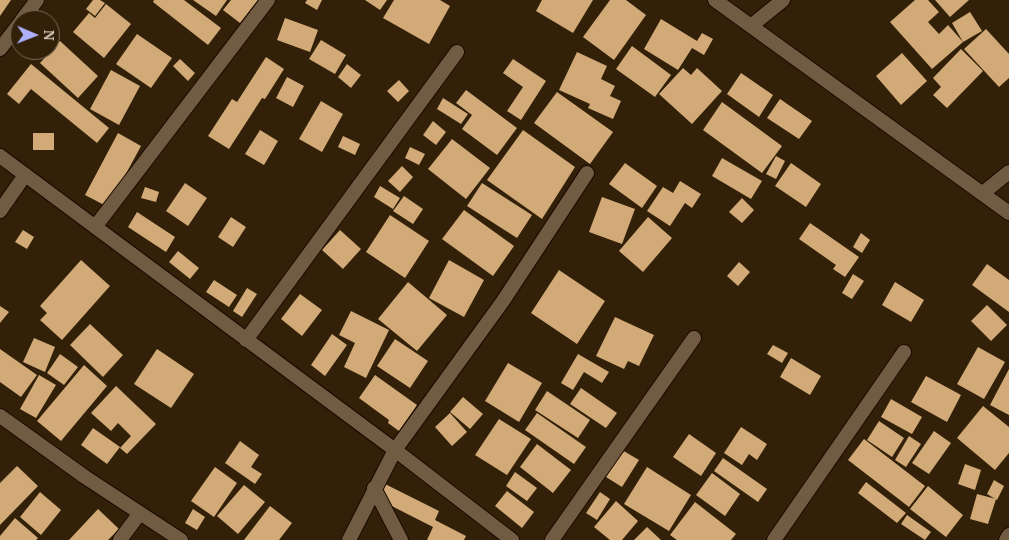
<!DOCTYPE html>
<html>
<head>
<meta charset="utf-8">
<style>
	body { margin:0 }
	#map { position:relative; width:1009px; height:540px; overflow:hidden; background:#322108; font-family:"PT Serif",serif }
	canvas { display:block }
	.north { position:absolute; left:10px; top:10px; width:50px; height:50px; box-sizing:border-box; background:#322108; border:1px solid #766752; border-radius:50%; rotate:91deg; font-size:14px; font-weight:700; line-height:20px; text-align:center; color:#dcd0c2 }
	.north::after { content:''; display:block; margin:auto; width:18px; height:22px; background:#adaffb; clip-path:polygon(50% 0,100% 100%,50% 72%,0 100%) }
</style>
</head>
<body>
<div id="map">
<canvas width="1009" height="540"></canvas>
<div class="north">N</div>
</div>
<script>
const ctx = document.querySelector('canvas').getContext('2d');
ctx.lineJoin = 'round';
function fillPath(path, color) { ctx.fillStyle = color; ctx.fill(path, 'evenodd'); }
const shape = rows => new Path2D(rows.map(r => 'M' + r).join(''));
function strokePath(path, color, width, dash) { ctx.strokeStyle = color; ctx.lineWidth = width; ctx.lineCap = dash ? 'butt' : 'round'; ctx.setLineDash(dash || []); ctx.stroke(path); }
const building = shape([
	[0,0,11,0,0,16],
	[93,0,100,0,105,3,95,16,86,9],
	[154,0,184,0,221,28,208,45,153,2],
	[193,0,227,0,216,16],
	[231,0,258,0,240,23,223,10],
	[307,0,322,0,317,10,305,3],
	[365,0,387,0,380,10],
	[394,0,440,0,450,6,429,44,383,18],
	[542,0,593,0,573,33,536,11],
	[610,0,626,0,646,15,614,60,583,37],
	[915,0,928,0,939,12,928,22,939,34,948,25,963,42,932,69,890,22],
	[935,0,969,0,950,17],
	[106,4,131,24,104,58,73,32,89,13,95,18],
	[970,12,982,31,963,42,952,23],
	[285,18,318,30,310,52,277,40],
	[661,19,697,41,702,33,713,39,704,55,692,48,678,70,644,49],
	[986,29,1009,54,1009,78,999,87,964,49],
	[137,34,172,58,151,88,116,64],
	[321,40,346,55,335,74,309,59],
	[60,41,98,76,78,98,40,63],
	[632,46,671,75,655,97,616,69],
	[961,49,983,71,947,108,933,95,941,87,933,78],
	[577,52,607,66,601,79,615,86,610,96,621,101,613,119,588,108,590,104,559,90],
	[902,53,927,81,901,105,876,76],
	[266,57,284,69,265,99,262,98,229,149,208,136,232,99,237,102],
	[180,59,195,73,188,81,173,66],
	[513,59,546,81,521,120,507,111,523,87,503,73],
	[31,64,109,128,97,143,31,89,19,104,7,94],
	[347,64,361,75,351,88,338,77],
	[683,68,691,75,697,68,722,91,692,124,659,94],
	[111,70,140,86,119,125,90,109],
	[741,73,773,95,759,117,727,94],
	[287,77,304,86,293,107,276,98],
	[399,80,409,91,398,102,387,91],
	[466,90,517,128,497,155,462,129,472,115,456,103],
	[557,92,613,132,590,164,534,123],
	[443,98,468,114,461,124,437,109],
	[780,99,812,121,799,139,767,118],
	[321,101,343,114,322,152,299,139],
	[722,102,782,146,762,173,703,130],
	[433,121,446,132,436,145,423,135],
	[260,130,278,141,264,165,245,154],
	[523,130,575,167,542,219,487,180],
	[33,133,54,133,54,150,33,150],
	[118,133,141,146,108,207,85,195],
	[343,136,360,144,355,155,338,147],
	[452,139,490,168,466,199,428,169],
	[410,147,425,154,419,165,405,158],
	[776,156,785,161,776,179,766,174],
	[722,158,762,181,751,199,712,176],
	[625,163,657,186,642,208,609,184],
	[791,163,821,184,806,207,775,186],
	[402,166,413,177,400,192,388,181],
	[680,181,701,194,692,208,685,203,670,226,647,211,663,187,673,193],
	[185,183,207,198,188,226,166,211],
	[482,183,532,215,517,238,467,206],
	[380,186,400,198,393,209,374,197],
	[145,187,159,192,156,202,141,198],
	[404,196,423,209,413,224,393,211],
	[602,197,635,209,622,244,589,232],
	[742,198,754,210,742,223,729,212],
	[464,210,514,246,493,276,442,239],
	[137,212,175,237,166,252,128,227],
	[390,215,429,241,405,278,366,252],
	[231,217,246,227,233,247,218,237],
	[648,217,672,238,643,272,619,251],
	[810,223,859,257,845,277,833,269,836,265,799,239],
	[23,230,34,237,27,249,15,242],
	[340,230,361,249,343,269,322,250],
	[861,233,870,240,862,253,853,247],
	[178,251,199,268,190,279,169,262],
	[81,260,110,286,62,340,40,320,47,313,40,306],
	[449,260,484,280,464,317,429,298],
	[739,262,750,272,738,286,727,276],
	[987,264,1009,280,1009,312,972,285],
	[559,270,605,301,577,344,531,313],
	[853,274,864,281,852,299,842,293],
	[214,280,237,295,229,307,206,292],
	[408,282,447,315,417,351,378,319],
	[895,282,924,300,911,322,882,305],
	[247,288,257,294,242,317,233,311],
	[300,294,322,310,302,336,281,319],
	[987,305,1007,325,991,341,971,321],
	[0,306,9,312,0,323],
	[351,311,389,330,366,378,344,367,355,343,339,335],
	[615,317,654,335,639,366,628,361,624,369,596,356],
	[90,324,123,355,103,377,70,345],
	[332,334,347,345,325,376,311,365],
	[34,338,55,347,45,372,23,362],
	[395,339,428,361,410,388,377,366],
	[773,345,788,353,782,363,767,354],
	[978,347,1005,362,984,399,957,384],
	[0,349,37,375,21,397,0,382],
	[157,349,194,374,171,408,134,384],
	[60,354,78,367,64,385,47,373],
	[578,354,609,372,602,383,584,372,573,390,561,383],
	[791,358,821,376,810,395,780,377],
	[508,363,542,383,519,422,485,401],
	[84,365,107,386,61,441,37,421],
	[1009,369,1009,415,990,405],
	[39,375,56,385,36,418,20,409],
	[375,375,417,405,399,431,388,423,389,420,359,398],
	[926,376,961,395,947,422,911,402],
	[116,386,156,424,127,454,120,448,131,436,118,423,111,431,91,413],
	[581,388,617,413,606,428,570,404],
	[547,391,590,420,578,438,535,410],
	[463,397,483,414,470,429,450,412],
	[891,399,922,417,912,434,881,417],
	[983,406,1009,427,1009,453,995,470,957,438],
	[450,413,467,432,452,446,435,427],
	[537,413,586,447,574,464,525,430],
	[499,419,531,439,507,475,475,455],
	[879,421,904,438,892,457,867,440],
	[741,427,767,444,757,460,749,454,742,465,724,453],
	[93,428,120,447,107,464,81,445],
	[934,431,951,443,929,474,912,463],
	[689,434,716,453,701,476,673,457],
	[909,436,921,444,906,467,895,460],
	[864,439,925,486,909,507,848,460],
	[240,441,259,455,251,467,262,474,255,484,225,463],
	[537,444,571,470,553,493,520,467],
	[622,450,639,460,622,487,606,477],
	[723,458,767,489,758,502,714,471],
	[965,464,981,470,975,490,958,484],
	[17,466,38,486,0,525,0,483],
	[215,467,237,483,214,517,191,501],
	[647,467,691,495,669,531,624,504],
	[515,472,537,488,527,501,506,486],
	[712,473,740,494,725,516,696,495],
	[994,480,1004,486,997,500,987,494],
	[866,482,906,513,897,523,858,493],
	[383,483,439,511,435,520,466,536,464,540,427,540,433,527,376,498],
	[244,485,265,502,238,534,217,516],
	[928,486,963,515,946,537,910,509],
	[507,491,534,512,522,528,495,506],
	[40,492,61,510,41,535,20,517],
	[600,492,610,499,597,520,586,513],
	[977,494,996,499,988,524,970,519],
	[616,501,638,521,622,540,610,540,594,527],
	[695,502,736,534,731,540,677,540,670,535],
	[270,506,292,523,279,540,244,540],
	[98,509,119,529,108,540,69,540],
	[193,509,205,517,197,530,185,523],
	[907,515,931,532,925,540,901,524],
	[15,518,38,538,36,540,0,540,0,536],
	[647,527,661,540,634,540]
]);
const minor = shape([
	[715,0,1009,213],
	[22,20,37,0],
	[751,26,783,0],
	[0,49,20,23],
	[0,156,395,450,349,540],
	[983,193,1009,172],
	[0,211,25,175],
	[95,227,268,0],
	[246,340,457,52],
	[0,416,85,477,181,540],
	[374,488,401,540],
	[120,540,140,513],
	[512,540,395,450,503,301,587,173],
	[552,540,694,338],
	[774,540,904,352],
	[1006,540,1009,535]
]);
fillPath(building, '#d2aa78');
strokePath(minor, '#1a0900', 16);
strokePath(minor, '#715c43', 14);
</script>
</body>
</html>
